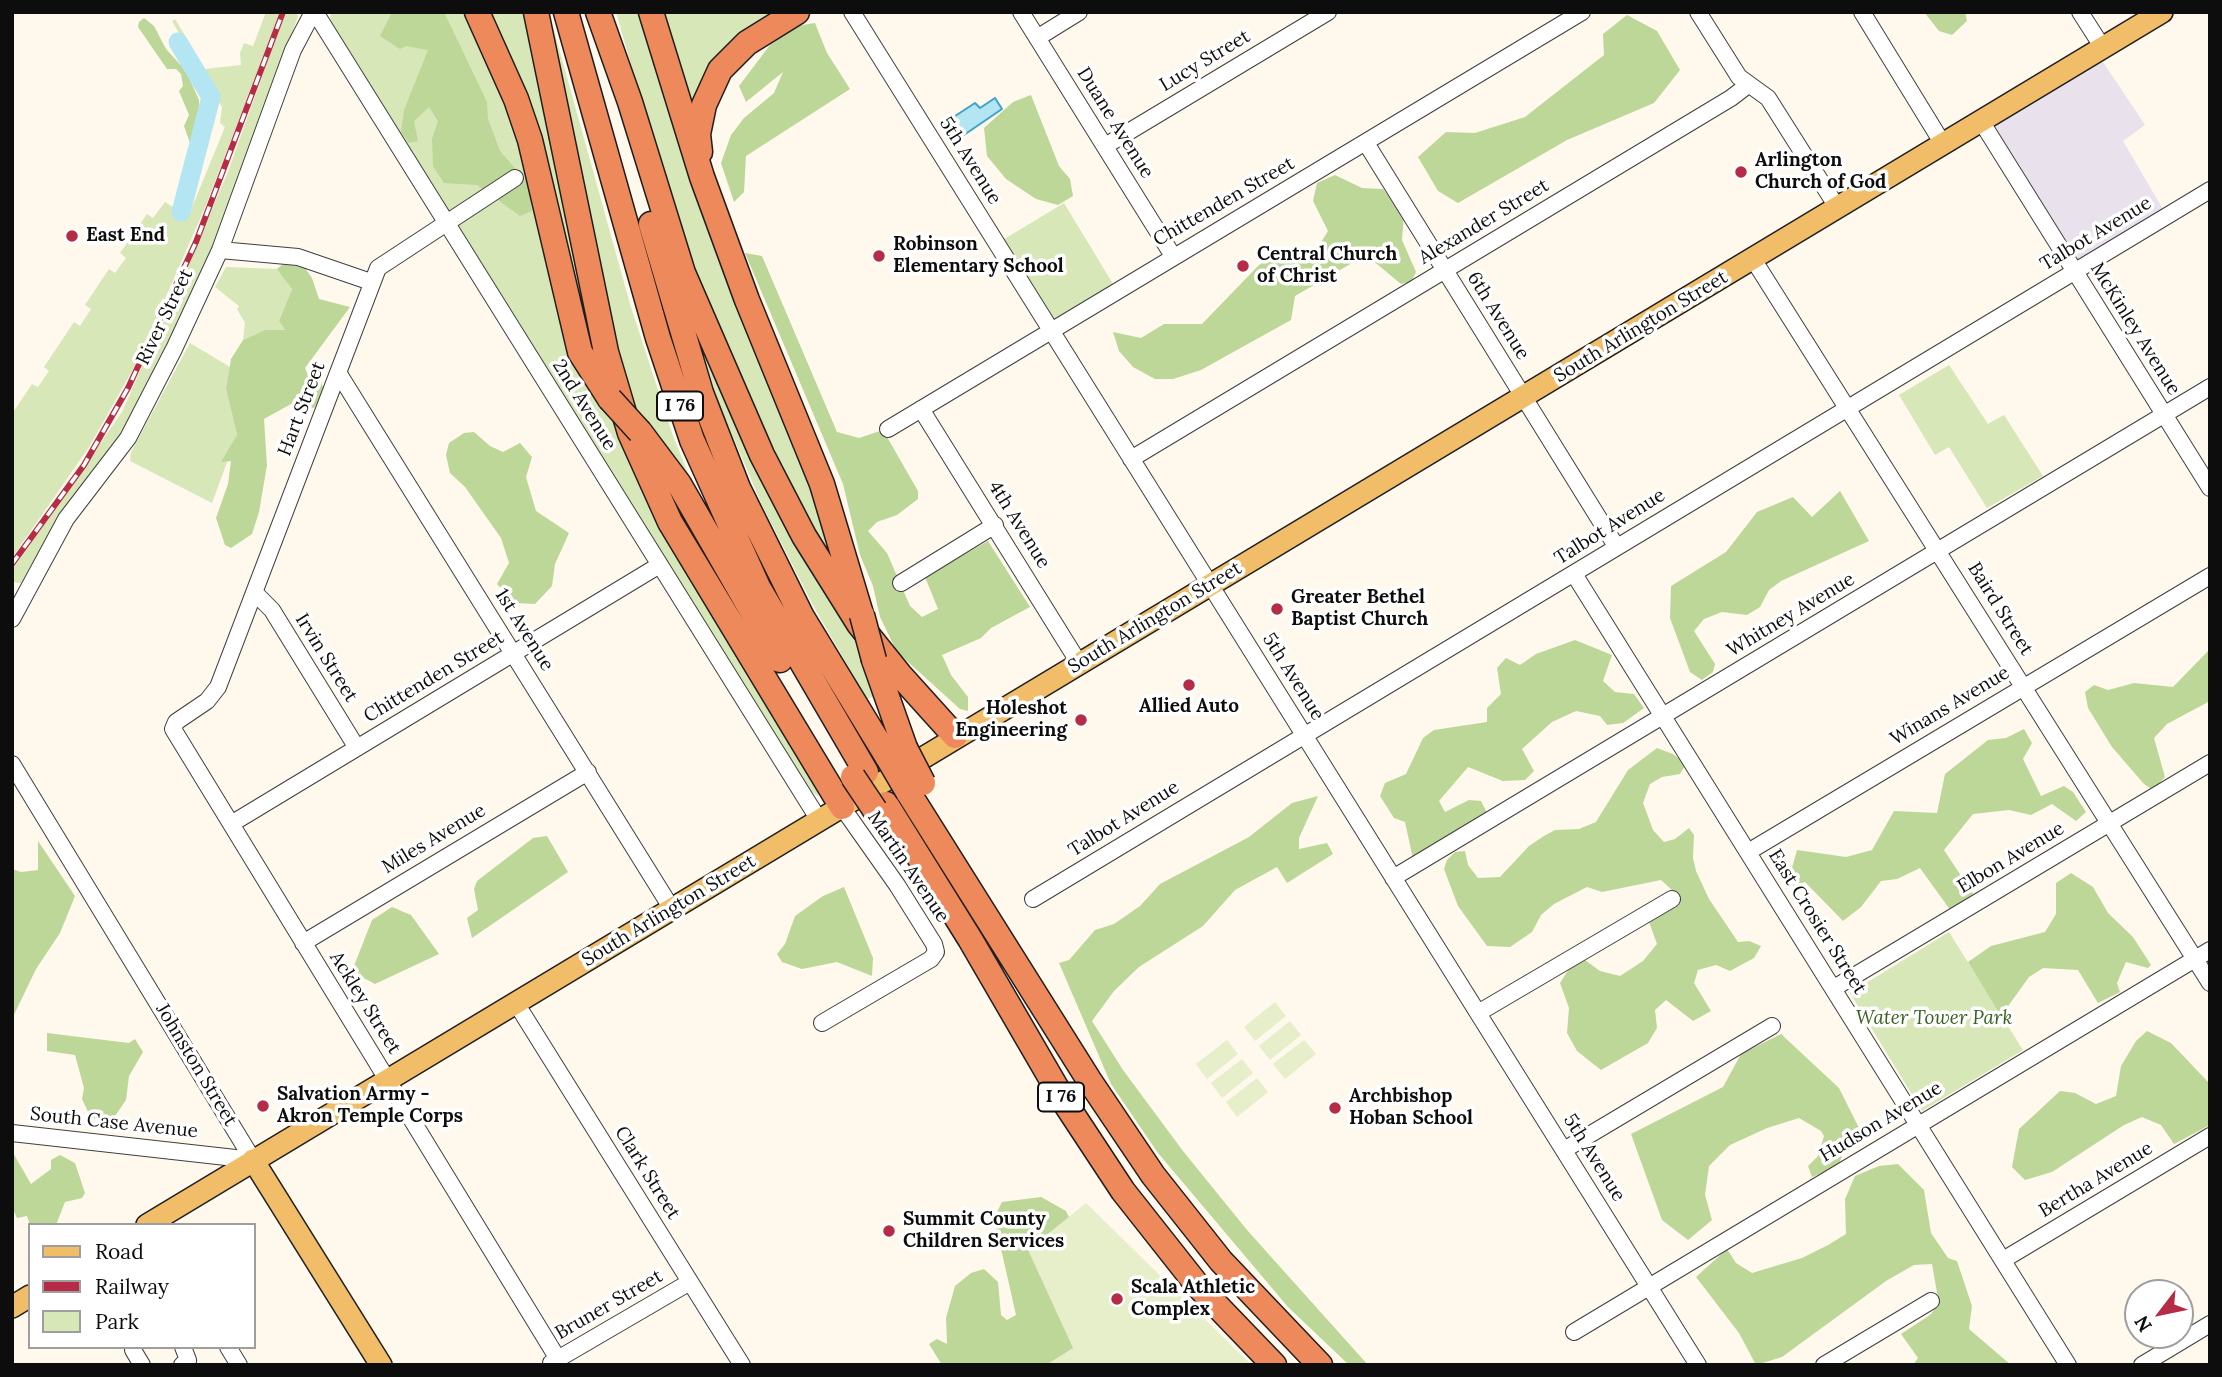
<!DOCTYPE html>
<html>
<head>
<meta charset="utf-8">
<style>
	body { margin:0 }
	#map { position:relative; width:2222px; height:1377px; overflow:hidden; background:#fef8ed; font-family:Lora,serif }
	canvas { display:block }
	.frame { position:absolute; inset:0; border:14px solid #0d0d0d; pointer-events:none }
	.legend { position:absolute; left:28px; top:1223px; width:228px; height:126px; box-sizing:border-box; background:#fff; border:2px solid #9e9e9e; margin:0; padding:9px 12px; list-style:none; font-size:21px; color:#0d0d0d }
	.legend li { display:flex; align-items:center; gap:14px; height:35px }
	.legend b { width:35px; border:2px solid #9e9e9e }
	.north { position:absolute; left:2124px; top:1279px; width:70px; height:70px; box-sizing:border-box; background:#fff; border:2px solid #9e9e9e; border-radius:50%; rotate:238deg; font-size:19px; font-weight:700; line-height:28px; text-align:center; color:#0d0d0d }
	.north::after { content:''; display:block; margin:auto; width:24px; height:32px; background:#b62b46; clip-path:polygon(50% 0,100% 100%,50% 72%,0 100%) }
</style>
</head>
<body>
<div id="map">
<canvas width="2222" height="1377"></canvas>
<div class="frame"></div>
<ul class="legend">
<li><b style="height:9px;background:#f2bd69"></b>Road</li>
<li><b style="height:9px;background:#b62b46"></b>Railway</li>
<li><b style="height:19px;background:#d7e7b8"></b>Park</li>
</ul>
<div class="north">N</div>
</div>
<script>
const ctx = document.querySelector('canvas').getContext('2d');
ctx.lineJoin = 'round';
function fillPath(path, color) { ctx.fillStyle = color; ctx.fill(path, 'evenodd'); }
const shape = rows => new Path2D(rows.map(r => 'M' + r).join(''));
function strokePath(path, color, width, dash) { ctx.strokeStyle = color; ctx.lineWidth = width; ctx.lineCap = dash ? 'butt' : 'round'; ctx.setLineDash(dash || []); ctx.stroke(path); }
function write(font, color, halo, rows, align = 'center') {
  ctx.font = font + ' Lora,serif'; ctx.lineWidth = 7; ctx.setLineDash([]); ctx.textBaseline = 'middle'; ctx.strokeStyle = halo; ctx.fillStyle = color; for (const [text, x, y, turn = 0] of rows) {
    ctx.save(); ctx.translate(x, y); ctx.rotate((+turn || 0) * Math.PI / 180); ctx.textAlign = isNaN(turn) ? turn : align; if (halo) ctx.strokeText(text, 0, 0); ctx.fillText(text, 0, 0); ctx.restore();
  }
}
const industrial = shape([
	[2097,53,2145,125,2123,141,2164,211,2075,267,1985,121]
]);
const green = shape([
	[266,12,280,12,206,205,161,308,132,371,89,447,12,558,12,414,32,384,38,387,49,371,44,367,74,322,80,326,91,309,85,305,109,269,115,273,126,258,120,253,147,214,153,218,165,202,188,217,225,127,220,123,222,107,172,21,175,19,205,69,241,65,240,53,244,43,253,46],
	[285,12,295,12,298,16,222,231,145,393,109,452,48,534,21,583,13,582,12,570,122,412,228,172],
	[331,12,469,12,489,55,616,419,817,784,818,796,804,786,330,22],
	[483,12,527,12,606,380,590,358],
	[616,12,641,12,836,544,833,572,721,350,666,187],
	[659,12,785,12,746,38,693,123],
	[553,27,630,304,673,436,694,488,635,415,599,292,551,31],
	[1064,203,1113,284,1053,323,1001,241],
	[226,267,278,269,292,289,279,321,285,330,265,330,243,340,245,323,237,309,239,306,215,287],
	[693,327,859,638,887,721,872,697,867,699,814,607,762,505,720,406],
	[190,343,230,367,226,389,237,435,212,503,130,461,131,452],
	[1949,365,1988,424,2004,415,2043,476,1987,508,1949,447,1935,455,1899,395],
	[1949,932,2023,1050,1922,1111,1850,993]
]);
const forest = shape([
	[392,12,444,12,487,102,488,119,500,151,528,183,532,211,520,216,477,185,444,183,433,166,432,139,438,121,429,107,414,121,418,141,409,143,401,132,404,110,428,50,406,46,400,49,380,36],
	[1924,12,1965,12,1967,21,1952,35,1939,31],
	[1627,15,1657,31,1680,70,1654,103,1567,140,1458,203,1438,191,1418,157,1446,132,1475,133,1525,117,1604,55,1603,34],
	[144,18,154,26,166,49,186,71,199,100,199,135,191,146,184,126,189,115,179,91,183,86,181,74,176,69,167,69,138,27,139,22],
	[815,23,827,53,850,89,746,156,744,192,734,202,721,163,731,135,744,118,774,93,783,72,746,102,739,86,770,45,796,26],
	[1031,95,1059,166,1070,179,1073,196,1058,205,1036,199,1006,179,987,156,984,128,1013,102],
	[1335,175,1362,188,1383,189,1404,215,1402,240,1416,272,1411,282,1401,284,1366,255,1295,296,1291,320,1201,370,1173,379,1155,379,1133,367,1119,351,1113,332,1141,338,1164,324,1202,324,1259,265,1283,252,1315,252,1328,231,1313,201,1317,183],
	[745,253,762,256,837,432,859,438,883,430,918,491,918,499,897,515,877,522,868,531,887,553,910,606,922,617,938,609,925,577,988,541,1030,607,991,628,981,638,942,655,951,675,968,697,968,711,960,709,897,652,880,617,873,586,860,555,843,484],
	[284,263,305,268,312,278,319,299,350,307,305,368,308,375,318,376,325,391,314,408,291,404,264,419,267,465,259,512,252,534,231,548,225,545,216,518,228,484,231,461,221,462,237,435,226,389,231,359,243,340,265,330,285,330,279,321,292,289,277,269],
	[474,432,490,446,503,452,520,443,532,457,526,477,536,511,569,533,555,564,552,586,535,604,515,603,497,584,509,563,501,538,465,487,450,473,446,455,449,443,464,433],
	[1840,491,1869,541,1781,581,1769,590,1760,607,1747,615,1722,612,1704,619,1694,631,1715,664,1713,672,1702,680,1690,672,1670,618,1671,586,1726,552,1757,512,1793,497,1812,517],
	[1575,640,1612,655,1603,681,1615,692,1634,694,1644,708,1623,723,1607,725,1600,716,1576,711,1552,722,1522,749,1534,771,1525,780,1503,781,1468,767,1439,801,1445,812,1469,800,1481,801,1487,813,1413,859,1405,822,1394,818,1380,796,1385,783,1406,774,1423,738,1434,730,1487,722,1487,708,1501,694,1497,668,1506,658,1520,665,1536,654],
	[2210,649,2210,701,2167,724,2154,738,2165,777,2153,790,2144,784,2112,747,2088,708,2085,692,2094,685,2108,690,2134,683,2173,687],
	[2024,729,2032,743,2023,759,2041,796,2064,786,2073,792,2086,812,2076,821,2052,804,2031,815,2009,810,1973,814,1944,850,1973,894,1951,911,1920,868,1897,879,1881,881,1861,907,1843,921,1805,882,1786,889,1797,850,1846,857,1872,850,1894,811,1937,813,1945,774,1988,740,2006,738],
	[1657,748,1673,754,1686,764,1680,774,1662,777,1650,784,1643,803,1653,830,1664,842,1675,839,1689,828,1694,835,1693,858,1696,871,1709,899,1738,942,1749,941,1761,946,1754,958,1730,971,1716,965,1698,970,1694,983,1711,1011,1693,1021,1666,1000,1655,1010,1657,1028,1648,1043,1601,1070,1577,1051,1567,1033,1569,1008,1560,983,1569,969,1585,960,1600,971,1620,976,1643,961,1657,944,1649,922,1672,907,1673,891,1661,880,1602,892,1587,887,1554,904,1541,915,1532,932,1510,947,1487,946,1458,906,1444,869,1447,860,1455,852,1465,851,1468,865,1478,878,1500,877,1529,846,1544,836,1555,830,1579,829,1596,822,1628,770],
	[1318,796,1299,838,1299,849,1327,843,1333,854,1287,883,1277,867,1235,890,1203,926,1139,967,1114,991,1092,1021,1123,1070,1183,1151,1247,1230,1368,1365,1349,1365,1288,1307,1158,1153,1111,1084,1059,963,1069,960,1095,930,1114,924,1140,906,1160,884,1249,837,1292,803],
	[547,836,568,872,472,938,467,918,478,910,474,889,477,881,533,838],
	[38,841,75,896,60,933,36,969,12,1019,12,869,21,872,38,870],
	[2071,873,2093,887,2108,913,2133,937,2151,965,2148,968,2126,962,2117,983,2120,992,2098,1003,2078,970,2043,968,2029,977,2001,1016,1968,962,1991,946,2045,932,2056,914,2056,883],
	[844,887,873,958,872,976,837,962,802,969,782,962,777,954,785,944,795,916,823,896],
	[392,907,411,915,439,954,375,984,360,976,354,966,372,920],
	[2147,1031,2171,1043,2210,1084,2210,1125,2174,1144,2161,1125,2142,1117,2124,1125,2052,1172,2025,1180,2012,1167,2019,1129,2060,1091,2075,1093,2096,1104,2116,1096,2121,1066,2136,1041],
	[47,1033,129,1043,135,1039,143,1052,129,1076,126,1100,111,1122,99,1122,89,1114,82,1099,84,1088,75,1055,47,1051],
	[1781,1034,1839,1088,1859,1128,1847,1144,1838,1166,1812,1177,1808,1166,1818,1156,1824,1136,1821,1131,1799,1118,1767,1128,1730,1145,1709,1166,1705,1195,1712,1220,1688,1240,1662,1220,1631,1134,1723,1087,1741,1054],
	[12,1151,31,1184,51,1169,51,1160,60,1155,75,1163,85,1193,82,1198,65,1202,56,1225,30,1225,27,1216,17,1218,12,1207],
	[1898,1164,1924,1190,1931,1233,1948,1258,1957,1261,1972,1306,1969,1329,2011,1365,1913,1365,1918,1358,1901,1334,1930,1315,1939,1304,1932,1264,1914,1265,1886,1281,1782,1357,1756,1365,1739,1333,1696,1277,1727,1249,1736,1263,1752,1273,1802,1258,1828,1245,1846,1234,1845,1199,1855,1176,1879,1166],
	[1041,1197,1066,1211,1072,1223,1103,1365,942,1365,929,1344,937,1339,947,1344,946,1318,955,1286,971,1273,984,1269,998,1282,1001,1315,1007,1320,1016,1315,994,1218,1002,1202]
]);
const pitch = shape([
	[1275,1002,1286,1016,1255,1041,1244,1027],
	[1290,1021,1301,1035,1270,1060,1259,1046],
	[1227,1040,1238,1054,1207,1079,1196,1064],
	[1304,1040,1316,1054,1285,1079,1273,1064],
	[1242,1059,1253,1073,1222,1098,1211,1083],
	[1257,1078,1268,1092,1237,1117,1226,1102],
	[1086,1203,1235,1349,1252,1365,1046,1365,1073,1348,1028,1250]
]);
const water = shape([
	[995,98,1002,109,961,137,949,120,975,103,980,108,995,98]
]);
const river = shape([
	[178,42,211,97,181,212]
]);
const minor = shape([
	[315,12,819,820],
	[852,12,1698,1365],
	[1021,12,1173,256],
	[1698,12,1739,77,1768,98,1837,207],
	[1862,12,1943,144],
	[2080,12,2103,48],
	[1037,38,1079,12],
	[1981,121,2210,488],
	[1366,143,1616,546],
	[1105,146,1328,12],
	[515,178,378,268,218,687,207,701,176,722,173,729,558,1359],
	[220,250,298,257,371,282],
	[1753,259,2210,983],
	[339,374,672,909],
	[921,409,1079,663],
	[888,429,1582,12],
	[1131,459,1731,98,1748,85],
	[1574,574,2068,1365],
	[901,583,995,525],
	[255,593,272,610,357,748],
	[12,619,66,519,128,438,174,349,220,250,293,50,313,12],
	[12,764,253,1160],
	[231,824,658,566],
	[1748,852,2210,576],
	[1393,878,2210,387],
	[1033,899,2210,190],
	[303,943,588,772],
	[1834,988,2210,763],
	[516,1003,742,1365],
	[1478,1013,1672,899],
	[822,1023,931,959,936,952,934,944,897,885,842,807],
	[12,1133,253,1160],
	[1564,1150,1772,1026],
	[2003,1260,2210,1136],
	[1574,1332,2210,950],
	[228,1347,239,1365],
	[133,1350,142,1365],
	[551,1363,690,1282],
	[182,1365,188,1360,183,1347],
	[1824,1365,1931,1301],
	[2142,1365,2210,1324]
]);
const major = shape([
	[253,1160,381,1365],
	[147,1225,2162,12],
	[12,1307,30,1296]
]);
const highway = shape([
	[477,12,516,99,530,140,580,352,610,399],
	[536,12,606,352,630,433,670,522,842,807],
	[566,12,658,338,692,440,758,587,866,772],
	[598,12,630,102,683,273,762,455,804,536,859,624,900,675,955,736],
	[651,12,702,177,747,300,822,484,861,614],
	[700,152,698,134,704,105,720,70,747,43,797,12],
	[651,224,701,393,738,488,802,617,888,758],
	[640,432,679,484,780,660],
	[874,660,905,748],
	[908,792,1089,1080,1153,1175,1221,1261,1320,1365],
	[886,804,970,939,1067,1106,1123,1191,1198,1286,1274,1365]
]);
const rail = shape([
	[12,564,84,465,128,388,196,242,283,12]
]);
const highwayBridge = shape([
	[610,399,640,432],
	[862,615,874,660],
	[905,748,923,783],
	[888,758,908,792],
	[853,777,875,810]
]);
const markers = [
	[1741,172,7,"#b62b46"],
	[72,236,7,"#b62b46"],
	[879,256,7,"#b62b46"],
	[1243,266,7,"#b62b46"],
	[1277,609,7,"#b62b46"],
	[1189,685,7,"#b62b46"],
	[1081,720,7,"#b62b46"],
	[263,1106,7,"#b62b46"],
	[1335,1108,7,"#b62b46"],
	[889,1231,7,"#b62b46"],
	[1117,1299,7,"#b62b46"]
];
const shields = [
	[680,406,46],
	[1061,1097,46]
];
const shieldNames = [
	["I 76",680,406],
	["I 76",1061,1097]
];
const streetNames = [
	["Lucy Street",1205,61,-31],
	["Duane Avenue",1115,123,58],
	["5th Avenue",970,161,58],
	["Chittenden Street",1224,202,-30],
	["Alexander Street",1484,222,-31],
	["Talbot Avenue",2096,234,-31],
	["6th Avenue",1498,316,58],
	["River Street",165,317,-64],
	["South Arlington Street",1641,327,-31],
	["McKinley Avenue",2135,329,58],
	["2nd Avenue",584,405,58],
	["Hart Street",302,409,-69],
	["4th Avenue",1019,525,58],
	["Talbot Avenue",1610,527,-32],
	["Baird Street",2000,609,58],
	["Whitney Avenue",1791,615,-31],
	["South Arlington Street",1155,618,-31],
	["1st Avenue",524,630,58],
	["Irvin Street",326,658,58],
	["Chittenden Street",434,677,-31],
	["5th Avenue",1293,677,58],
	["Winans Avenue",1950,706,-31],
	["Talbot Avenue",1124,819,-32],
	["Miles Avenue",434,839,-31],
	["Elbon Avenue",2011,858,-31],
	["Martin Avenue",908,867,56],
	["South Arlington Street",669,911,-31],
	["East Crosier Street",1817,922,58],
	["Ackley Street",365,1003,58],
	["Johnston Street",196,1065,59],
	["Hudson Avenue",1881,1122,-31],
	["South Case Avenue",114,1123,6],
	["5th Avenue",1594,1158,58],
	["Clark Street",647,1173,58],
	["Bertha Avenue",2096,1180,-31],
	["Bruner Street",609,1305,-30]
];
const poiNames = [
	["Arlington",1755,161],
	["Church of God",1755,183],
	["East End",86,236],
	["Robinson",893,245],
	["Elementary School",893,267],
	["Central Church",1257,255],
	["of Christ",1257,277],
	["Greater Bethel",1291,598],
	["Baptist Church",1291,620],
	["Allied Auto",1189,707,"center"],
	["Holeshot",1067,709,"right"],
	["Engineering",1067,731,"right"],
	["Salvation Army -",277,1095],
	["Akron Temple Corps",277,1117],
	["Archbishop",1349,1097],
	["Hoban School",1349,1119],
	["Summit County",903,1220],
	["Children Services",903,1242],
	["Scala Athletic",1131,1288],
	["Complex",1131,1310]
];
const parkNames = [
	["Water Tower Park",1934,1019]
];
fillPath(industrial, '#e9e1eb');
fillPath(green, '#d7e7b8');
fillPath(forest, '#bdd798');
fillPath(pitch, '#e7eeca');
fillPath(water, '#b4e5f3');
strokePath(water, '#3ea4c7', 2);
strokePath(river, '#b4e5f3', 19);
strokePath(minor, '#404040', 18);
strokePath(major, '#1e1e1e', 24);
strokePath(highway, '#1e1e1e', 27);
strokePath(minor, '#fff', 16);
strokePath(major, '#f2bd69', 21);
strokePath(highway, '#ee895c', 24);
strokePath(rail, '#b62b46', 6);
strokePath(rail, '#fff', 3.5, [10]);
strokePath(highwayBridge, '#1e1e1e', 27, []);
strokePath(highwayBridge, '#ee895c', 24);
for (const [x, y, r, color] of markers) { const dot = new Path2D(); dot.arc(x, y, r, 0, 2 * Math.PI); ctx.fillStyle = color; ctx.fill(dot); strokePath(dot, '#fff', 2.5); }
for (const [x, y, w] of shields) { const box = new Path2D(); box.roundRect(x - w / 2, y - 14.5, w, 29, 5); ctx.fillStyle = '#fff'; ctx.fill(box); strokePath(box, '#0d0d0d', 2); }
write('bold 18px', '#0d0d0d', null, shieldNames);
write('19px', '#0d0d0d', '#fff', streetNames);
write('bold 19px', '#0d0d0d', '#fff', poiNames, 'left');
write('italic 19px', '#376120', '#fff', parkNames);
</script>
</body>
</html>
